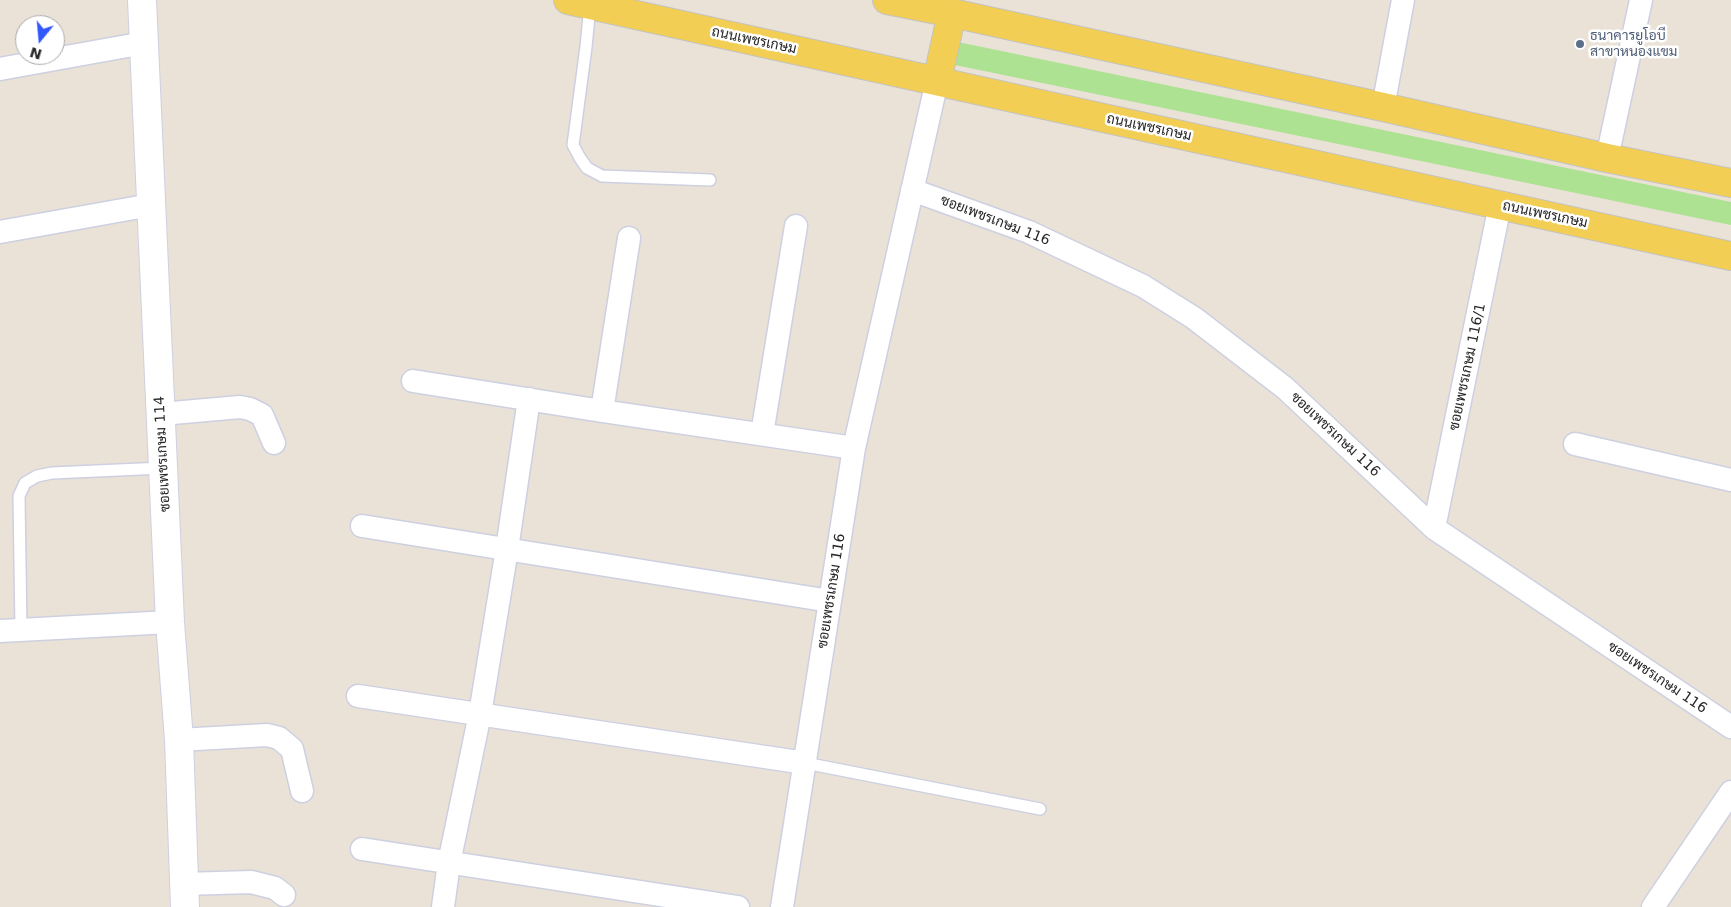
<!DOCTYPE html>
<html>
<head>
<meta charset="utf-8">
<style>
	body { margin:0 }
	#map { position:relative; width:1731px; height:907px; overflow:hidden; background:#eae2d7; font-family:"DejaVu Sans",sans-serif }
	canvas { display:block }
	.north { position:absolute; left:15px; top:15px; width:50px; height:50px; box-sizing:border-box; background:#fff; border:1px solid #a9a9a9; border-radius:50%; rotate:197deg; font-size:14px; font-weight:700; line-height:20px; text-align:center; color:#272727 }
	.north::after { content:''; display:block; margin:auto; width:18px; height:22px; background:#3257fc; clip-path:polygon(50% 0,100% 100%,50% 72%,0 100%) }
</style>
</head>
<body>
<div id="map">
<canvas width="1731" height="907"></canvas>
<div class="north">N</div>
</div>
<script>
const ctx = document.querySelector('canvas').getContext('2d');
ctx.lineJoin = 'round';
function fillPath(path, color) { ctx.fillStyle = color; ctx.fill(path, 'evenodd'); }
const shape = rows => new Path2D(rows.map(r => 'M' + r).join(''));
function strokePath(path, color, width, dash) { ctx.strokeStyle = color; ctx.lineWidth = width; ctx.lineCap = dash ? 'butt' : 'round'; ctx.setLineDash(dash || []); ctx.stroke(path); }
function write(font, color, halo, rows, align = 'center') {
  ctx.font = font + ' "DejaVu Sans",Sarabun,sans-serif'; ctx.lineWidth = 5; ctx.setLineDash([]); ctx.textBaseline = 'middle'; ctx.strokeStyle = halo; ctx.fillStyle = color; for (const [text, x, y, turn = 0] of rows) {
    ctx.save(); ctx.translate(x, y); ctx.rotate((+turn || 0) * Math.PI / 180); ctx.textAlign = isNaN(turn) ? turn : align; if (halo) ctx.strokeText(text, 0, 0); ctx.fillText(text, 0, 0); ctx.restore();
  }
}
const green = shape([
	[958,42,1731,202,1731,225,955,65]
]);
const lane = shape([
	[590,5,586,47,573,145,580,158,587,168,602,176,710,180],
	[21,630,19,496,25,483,37,476,52,473,163,468],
	[805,763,1040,809]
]);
const street = shape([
	[0,69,144,43],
	[1383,107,1403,0],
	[1607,158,1641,0],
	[912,190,1029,232,1143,286,1194,318,1285,388,1434,528,1731,727],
	[0,232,151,205],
	[413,381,602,411,854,448],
	[602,411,629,238],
	[161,414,240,407,250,409,262,415,274,443],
	[762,434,796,226],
	[1575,444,1731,480],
	[362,526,830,601],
	[1434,528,1500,205],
	[0,631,170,622],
	[358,696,805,763],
	[179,740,267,735,279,738,292,749,302,791],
	[362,849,738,907],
	[184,884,251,882,275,888,284,895],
	[443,907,449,863,480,714,507,549,529,399],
	[782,907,854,448,937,81],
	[1653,907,1731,792]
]);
const secondary = shape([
	[142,0,170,622,179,740,185,907]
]);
const primary = shape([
	[568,0,1731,256],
	[887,0,952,13,1383,107,1607,158,1731,183],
	[937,81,952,13]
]);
const markers = [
	[1580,44,5,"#5c6f8a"]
];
const serviceNames = [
	["ธนาคารยูโอบี",1590,36],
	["สาขาหนองแขม",1590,52]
];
const streetNames = [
	["ถนนเพชรเกษม",754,41,12],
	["ถนนเพชรเกษม",1149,128,12],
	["ถนนเพชรเกษม",1545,215,12],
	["ซอยเพชรเกษม 116",995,221,21],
	["ซอยเพชรเกษม 116/1",1468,367,-78],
	["ซอยเพชรเกษม 116",1335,435,43],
	["ซอยเพชรเกษม 114",163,454,-93],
	["ซอยเพชรเกษม 116",832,591,-81],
	["ซอยเพชรเกษม 116",1657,678,34]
];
fillPath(green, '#ade292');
strokePath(lane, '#cdd0e1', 14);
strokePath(street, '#cdd0e1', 25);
strokePath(secondary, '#cdd0e1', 30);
strokePath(primary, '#c3c3c3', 30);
strokePath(lane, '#fff', 11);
strokePath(street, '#fff', 22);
strokePath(secondary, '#fff', 28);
strokePath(primary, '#f2ce54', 28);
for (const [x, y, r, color] of markers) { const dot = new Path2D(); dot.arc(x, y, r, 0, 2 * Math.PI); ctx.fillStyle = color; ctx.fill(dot); strokePath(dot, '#fff', 2); }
write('14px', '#4e5e75', '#fff', serviceNames, 'left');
write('14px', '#272727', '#fff', streetNames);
</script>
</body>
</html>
